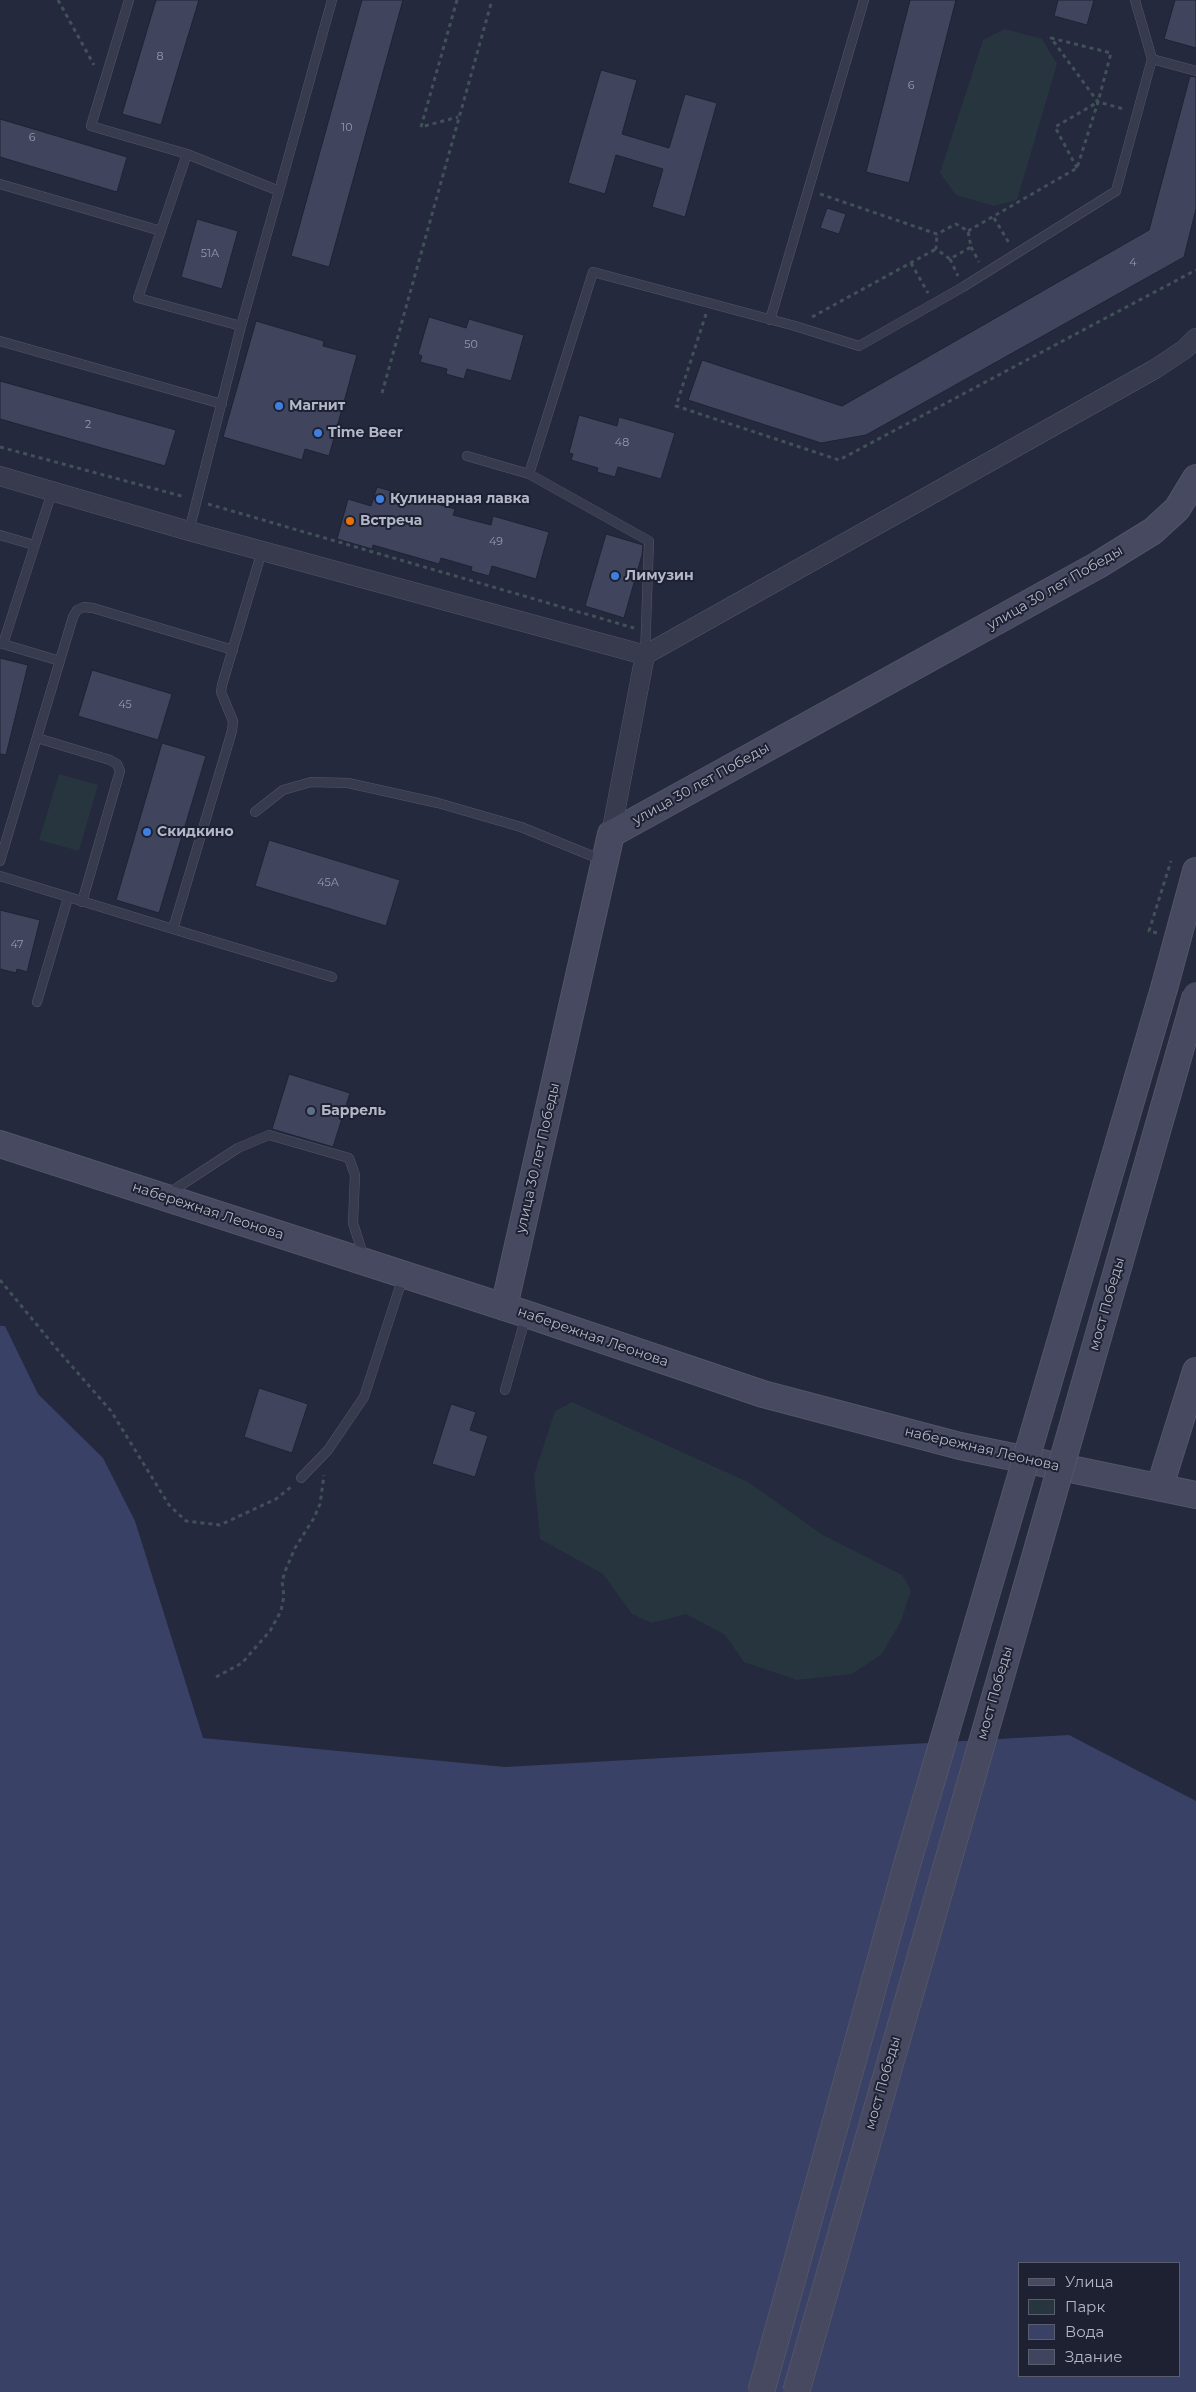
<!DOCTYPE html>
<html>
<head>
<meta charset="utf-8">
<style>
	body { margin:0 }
	#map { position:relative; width:1196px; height:2392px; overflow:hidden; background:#24293d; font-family:Montserrat,sans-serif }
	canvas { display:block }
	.legend { position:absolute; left:1018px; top:2262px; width:162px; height:115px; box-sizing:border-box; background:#1d2132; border:1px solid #595d6e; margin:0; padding:6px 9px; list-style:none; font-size:15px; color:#b3b7c8 }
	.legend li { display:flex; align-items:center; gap:10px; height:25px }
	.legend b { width:25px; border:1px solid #595d6e }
</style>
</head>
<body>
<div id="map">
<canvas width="1196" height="2392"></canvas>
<ul class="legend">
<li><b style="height:6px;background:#464960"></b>Улица</li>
<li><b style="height:14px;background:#26353e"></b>Парк</li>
<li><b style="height:14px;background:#394166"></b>Вода</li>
<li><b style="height:14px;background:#40455d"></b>Здание</li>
</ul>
</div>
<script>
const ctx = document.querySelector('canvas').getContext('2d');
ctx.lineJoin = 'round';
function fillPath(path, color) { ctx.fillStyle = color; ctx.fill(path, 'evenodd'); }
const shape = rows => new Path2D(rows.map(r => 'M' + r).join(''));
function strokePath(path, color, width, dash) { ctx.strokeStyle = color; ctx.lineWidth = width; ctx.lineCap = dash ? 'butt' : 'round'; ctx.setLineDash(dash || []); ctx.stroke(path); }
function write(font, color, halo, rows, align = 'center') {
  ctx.font = font + ' Montserrat,sans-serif'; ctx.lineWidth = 4; ctx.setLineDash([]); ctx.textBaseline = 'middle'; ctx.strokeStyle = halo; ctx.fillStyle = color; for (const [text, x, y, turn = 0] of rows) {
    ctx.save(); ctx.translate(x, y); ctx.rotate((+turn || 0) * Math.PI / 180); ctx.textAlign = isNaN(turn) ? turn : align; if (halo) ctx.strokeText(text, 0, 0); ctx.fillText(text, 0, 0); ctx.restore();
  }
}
const green = shape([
	[1005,29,1042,39,1057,64,1017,200,994,206,956,195,940,173,983,40],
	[59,774,98,785,79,851,39,840],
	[572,1402,748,1482,823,1535,902,1575,911,1590,901,1621,882,1654,852,1674,797,1680,744,1662,725,1635,686,1614,652,1623,632,1614,603,1574,540,1539,534,1475,555,1411]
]);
const water = shape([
	[0,1326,5,1326,38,1394,103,1458,135,1521,203,1738,505,1767,1069,1735,1196,1801,1196,2392,0,2392],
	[1020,2263,1180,2263,1180,2376,1020,2376]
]);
const building = shape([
	[156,0,199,0,161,125,122,114,156,0],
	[362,0,403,0,329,267,291,256,362,0],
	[910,0,956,0,909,183,866,172,910,0],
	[1058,0,1094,0,1087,25,1054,16,1058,0],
	[1175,0,1196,0,1196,48,1164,39,1175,0],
	[601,70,637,80,622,134,669,148,685,94,717,103,685,217,652,207,663,169,616,155,605,194,568,183,601,70],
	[1190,76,1196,77,1196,209,1184,257,866,435,821,443,688,400,702,360,842,406,1149,230,1190,76],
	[0,119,127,157,117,192,0,157,0,119],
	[827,208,846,214,839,234,820,228,827,208],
	[197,219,238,231,222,289,181,277,197,219],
	[429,317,466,328,469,319,524,335,511,381,467,369,464,379,446,374,447,369,420,362,422,356,418,354,429,317],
	[256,321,324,341,323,346,357,355,329,456,305,449,302,460,223,437,256,321],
	[0,381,176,430,165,466,0,419,0,381],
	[579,415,617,426,619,417,675,433,661,479,618,467,615,477,597,472,598,468,571,460,573,454,569,453,579,415],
	[377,487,455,509,453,515,491,525,493,516,549,532,536,579,492,566,489,576,471,571,472,567,441,558,439,564,373,545,372,549,337,539,348,499,371,506,377,487],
	[606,534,643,545,642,555,624,618,585,606,606,534],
	[0,658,28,665,6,755,0,754,0,658],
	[92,670,172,694,158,740,78,716,92,670],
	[162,743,206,756,159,913,116,900,162,743],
	[269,840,400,880,386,926,255,886,269,840],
	[0,910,40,920,27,972,17,969,16,973,0,969,0,910],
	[289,1074,350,1093,333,1147,272,1129,289,1074],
	[259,1388,308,1404,292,1453,244,1437,259,1388],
	[451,1404,476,1412,470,1430,488,1436,475,1477,432,1464,451,1404]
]);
const path = shape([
	[58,0,94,65],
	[457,0,421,127,458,117],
	[1077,168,1055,127,1098,102],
	[820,194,937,234,956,224,968,231,971,247,950,259,936,249,937,234],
	[994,218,1009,243],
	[968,231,1077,168,1098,102,1111,53,1051,38,1098,102,1124,109],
	[971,247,979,262],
	[950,259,958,276],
	[911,263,928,293],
	[706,314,676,406,839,460,1196,270],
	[812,317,936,249],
	[382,393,492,0],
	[0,447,185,497],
	[208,504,634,628],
	[1157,933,1149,931,1171,861],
	[0,1280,56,1348,111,1411,169,1505,186,1521,220,1525,276,1499,291,1487],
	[216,1677,242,1663,270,1631,281,1611,284,1596,282,1581,286,1569,295,1548,314,1518,320,1504,324,1475]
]);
const service = shape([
	[129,0,91,126,187,154,279,191,241,326,189,531],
	[1135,0,1152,59,1196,71],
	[187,154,138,298,241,326],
	[0,184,161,231],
	[279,191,332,0],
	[770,320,864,0],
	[0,341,222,404],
	[467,456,529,474],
	[0,535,34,545],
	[0,643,3,644,52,492],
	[3,644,60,661],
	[645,655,649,541,529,474,593,272,795,326,859,346,963,287,1116,191,1152,59],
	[37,738,110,760,117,764,120,771,82,902],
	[255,812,283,790,311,782,348,783,438,803,521,827,602,860],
	[0,861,73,617,77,610,84,607,93,608,233,650],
	[0,876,173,929,232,731,233,721,221,692,222,685,262,551],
	[173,929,332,977],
	[37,1002,68,898],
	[169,1193,238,1148,269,1135,349,1158,355,1175,353,1223,364,1258],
	[505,1390,526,1316],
	[301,1478,328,1450,364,1397,403,1277]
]);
const minor = shape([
	[0,476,189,531,645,655],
	[611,834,645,655,1155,369,1185,349,1196,338]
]);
const secondary = shape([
	[1165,985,1196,871],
	[0,1144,526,1314,763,1394,960,1446,1196,1495],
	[504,1307,611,834,1098,565,1153,531,1177,509,1196,478],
	[1160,1486,1196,1371]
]);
const secondaryBridge = shape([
	[761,2392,908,1861,1165,985],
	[796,2392,1196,995]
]);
const markers = [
	[279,406,5,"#3f7fe0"],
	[318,433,5,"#3f7fe0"],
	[380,499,5,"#3f7fe0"],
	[350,521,5,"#e8710a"],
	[615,576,5,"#3f7fe0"],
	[147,832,5,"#3f7fe0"],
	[311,1111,5,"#5c6f8a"]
];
const numberNames = [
	["8",160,57],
	["6",911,86],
	["10",347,128],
	["6",32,138],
	["51А",210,254],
	["4",1133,263],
	["50",471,345],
	["2",88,425],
	["48",622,443],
	["49",496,542],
	["45",125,705],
	["45А",328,883],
	["47",17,945]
];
const poiNames = [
	["Магнит",289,406],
	["Time Beer",328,433],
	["Кулинарная лавка",390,499],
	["Встреча",360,521],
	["Лимузин",625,576],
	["Скидкино",157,832],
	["Баррель",321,1111]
];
const streetNames = [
	["улица 30 лет Победы",1055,588,-30],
	["улица 30 лет Победы",701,784,-29],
	["улица 30 лет Победы",538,1158,-77],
	["набережная Леонова",208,1211,18],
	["мост Победы",1107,1304,-74],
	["набережная Леонова",593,1337,19],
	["набережная Леонова",982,1449,13],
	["мост Победы",995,1693,-74],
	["мост Победы",883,2083,-74]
];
fillPath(green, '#26353e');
fillPath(water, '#394166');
fillPath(building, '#40455d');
strokePath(building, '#1f2334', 1);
strokePath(service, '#535668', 10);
strokePath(minor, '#535668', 20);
strokePath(secondary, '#535668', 28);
strokePath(path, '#415158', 3, [4, 4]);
strokePath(service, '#383b4d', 9);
strokePath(minor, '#383b4d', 19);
strokePath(secondary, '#464960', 26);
strokePath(secondaryBridge, '#535668', 28, []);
strokePath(secondaryBridge, '#464960', 26);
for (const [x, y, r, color] of markers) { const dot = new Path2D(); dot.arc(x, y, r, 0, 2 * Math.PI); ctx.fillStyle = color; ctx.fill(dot); strokePath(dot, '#1d2132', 2); }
write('11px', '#969aad', null, numberNames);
write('bold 14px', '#b3b7c8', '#1d2132', poiNames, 'left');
write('14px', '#b3b7c8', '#1d2132', streetNames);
</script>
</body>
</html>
